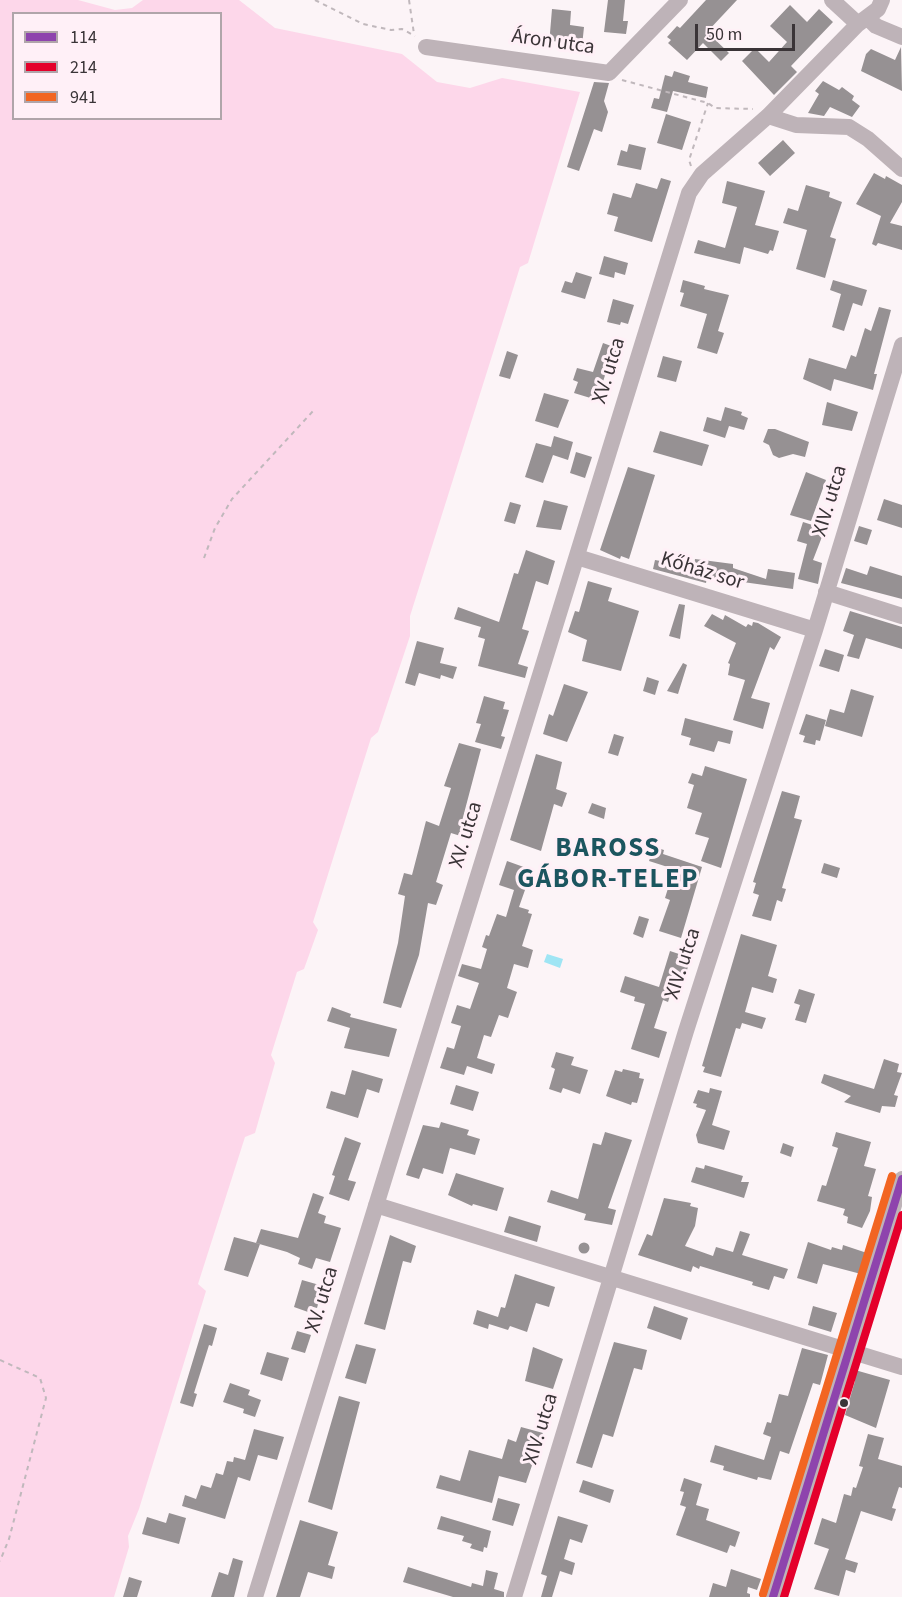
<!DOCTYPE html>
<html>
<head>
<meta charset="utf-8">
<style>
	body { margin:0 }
	#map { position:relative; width:902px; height:1597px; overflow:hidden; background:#fcf4f7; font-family:"Source Sans 3",sans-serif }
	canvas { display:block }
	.legend { position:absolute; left:12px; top:12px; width:210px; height:108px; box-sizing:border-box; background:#fff0f7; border:2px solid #b0a5aa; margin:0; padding:8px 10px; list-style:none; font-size:18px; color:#3a3437 }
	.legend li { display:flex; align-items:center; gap:12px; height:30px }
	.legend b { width:30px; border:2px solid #b0a5aa }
	.scale { position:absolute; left:695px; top:24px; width:100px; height:27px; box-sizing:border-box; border:3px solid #3a3437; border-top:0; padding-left:8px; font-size:18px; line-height:21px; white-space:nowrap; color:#3a3437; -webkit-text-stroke:4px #fff0f7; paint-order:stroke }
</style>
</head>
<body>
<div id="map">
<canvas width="902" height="1597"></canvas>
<ul class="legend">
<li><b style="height:8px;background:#8e44ad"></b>114</li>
<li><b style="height:8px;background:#e4002b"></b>214</li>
<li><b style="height:8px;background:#f26522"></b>941</li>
</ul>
<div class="scale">50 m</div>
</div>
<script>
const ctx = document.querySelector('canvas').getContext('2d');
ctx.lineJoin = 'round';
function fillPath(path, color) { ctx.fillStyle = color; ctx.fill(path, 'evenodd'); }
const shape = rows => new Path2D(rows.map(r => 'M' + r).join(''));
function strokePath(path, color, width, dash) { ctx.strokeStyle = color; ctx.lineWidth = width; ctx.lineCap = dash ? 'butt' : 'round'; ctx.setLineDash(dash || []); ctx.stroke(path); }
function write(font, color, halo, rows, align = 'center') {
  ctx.font = font + ' "Source Sans 3",sans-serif'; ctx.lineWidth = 6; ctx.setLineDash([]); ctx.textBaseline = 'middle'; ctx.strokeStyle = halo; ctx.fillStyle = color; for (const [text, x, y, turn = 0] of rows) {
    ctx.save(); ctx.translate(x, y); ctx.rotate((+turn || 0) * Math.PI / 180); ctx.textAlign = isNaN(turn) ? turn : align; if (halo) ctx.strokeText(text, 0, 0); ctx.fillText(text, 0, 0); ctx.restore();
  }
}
const green = shape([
	[0,0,78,0,115,10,132,8,143,0,239,0,275,28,402,54,437,82,470,88,502,78,580,92,528,263,520,267,410,616,410,636,378,732,371,738,313,922,318,930,304,969,297,972,271,1055,275,1063,255,1133,245,1137,198,1284,206,1291,139,1509,128,1536,129,1547,114,1597,0,1597],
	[14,14,220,14,220,118,14,118]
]);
const water = shape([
	[547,954,563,959,560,968,544,962]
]);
const building = shape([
	[608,0,625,0,623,21,628,21,626,34,604,32],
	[706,0,737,0,707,32,729,53,721,61,703,43,687,60,668,43,671,40,667,37,677,26,680,28],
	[790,5,807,22,819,9,833,22,791,66,797,72,774,95,742,61,755,48,769,62,787,42,770,26],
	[552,9,571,11,570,25,584,27,582,46,553,41,550,33],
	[901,47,902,91,861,71,866,54,871,49,895,60],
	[674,71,690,76,688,82,708,87,706,98,673,91,667,112,651,108,654,98,659,99,665,75,672,77],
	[823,81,839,90,842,87,854,96,852,100,860,106,852,117,830,107,824,116,808,113,819,94,815,91],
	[594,82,609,83,604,101,608,112,602,132,594,129,579,171,567,167],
	[666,114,691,122,682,150,657,143],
	[783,140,795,153,770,176,758,163],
	[629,144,646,148,641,170,617,165,621,150,627,152],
	[874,173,885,179,886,176,902,185,902,202,890,223,902,226,902,250,878,243,876,246,872,244,881,216,856,204],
	[661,178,671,181,652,242,614,231,618,217,607,214,613,193,631,198,636,183,657,189],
	[727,181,765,191,755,225,779,231,773,251,770,250,768,254,744,247,740,264,694,253,698,240,725,248,737,207,722,203],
	[806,185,830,192,829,197,842,202,830,237,836,239,825,278,796,269,807,230,783,223,788,208,798,211],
	[604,256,628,263,625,275,615,272,614,278,599,274],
	[576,272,592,277,585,299,561,292,565,281,572,283],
	[683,280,705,286,704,289,729,295,718,331,724,333,717,354,697,348,707,314,680,306,684,293,680,292],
	[833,280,867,290,862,306,853,303,844,331,832,327,841,294,830,290],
	[613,299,634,305,628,324,621,322,620,325,607,322],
	[879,307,891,310,874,374,877,374,873,390,834,379,831,391,803,379,809,358,846,369,851,355,856,357,865,328,871,331],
	[603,343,622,350,618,363,610,360,597,400,574,393,578,382,573,380,577,368,593,372],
	[507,351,518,355,510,379,499,376],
	[663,356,682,361,676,382,657,377],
	[544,393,569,400,558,428,535,421],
	[827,402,858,412,852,431,822,425],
	[725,407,742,412,741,415,748,418,744,430,729,426,725,438,703,431,707,417,721,421],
	[768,429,775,429,809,442,805,457,793,454,779,458,773,455,769,445,763,442],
	[660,431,709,445,702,466,653,452],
	[554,436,573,442,568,460,553,455,543,483,525,477,536,443,551,447],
	[576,452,592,457,585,478,570,473],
	[628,467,655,475,629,559,621,556,620,559,600,550],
	[806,472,826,480,811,521,790,515],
	[884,499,902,505,902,528,877,520],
	[544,500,568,506,561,530,536,527],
	[510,502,521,505,515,524,504,521],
	[803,522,825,529,813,560,822,563,818,584,798,579,807,544,797,541],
	[859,526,872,530,867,545,854,541],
	[526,550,555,561,548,585,536,581,522,629,529,631,518,664,528,667,525,678,478,666,485,639,478,637,481,627,454,619,458,607,499,622,514,573,518,574],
	[695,559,733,564,733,568,766,579,768,569,795,573,793,589,707,577,706,583,653,569,655,560,694,567],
	[870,566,902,576,902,599,841,583,846,568,867,575],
	[588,581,612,588,608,601,639,611,621,671,582,661,587,640,568,632,575,611,579,612],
	[679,604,685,605,680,639,669,636],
	[850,611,902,627,902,649,866,638,859,659,847,656,854,635,843,631],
	[712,614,723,620,725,615,746,627,748,624,752,626,753,622,758,623,781,637,774,650,770,647,751,698,770,703,763,729,733,720,745,680,728,675,730,664,728,663,736,643,704,626],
	[417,641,444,648,440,663,457,667,453,679,441,675,440,679,419,673,415,686,405,683],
	[825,649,844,655,839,672,819,666],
	[683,663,687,665,678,694,667,691],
	[647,677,659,681,655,695,643,691],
	[564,684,588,692,567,742,543,734,549,714,553,716],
	[851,689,874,696,862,737,825,726,830,709,844,713],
	[484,696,505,702,503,709,509,710,501,736,505,737,501,749,475,742,481,724,476,723],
	[806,714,826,720,820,741,816,740,815,745,803,742,805,736,799,734],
	[685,718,733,731,730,744,718,741,714,752,689,745,691,738,681,735],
	[614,734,624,737,618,756,608,753],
	[459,743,481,749,462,821,472,824,467,838,451,833,436,882,443,885,436,905,428,903,419,955,401,1008,383,1003,398,943,405,896,398,894,404,873,412,875,426,821,439,826,451,788,444,786],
	[536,754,562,762,556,789,567,793,562,807,554,804,541,851,510,840],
	[705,766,747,779,721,868,701,861,709,838,695,834,702,813,687,808,694,785,688,783,692,773,702,776],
	[782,791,800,796,794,818,802,820,782,888,786,889,782,902,777,900,771,921,752,916,759,895,753,893,756,883,753,882],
	[592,803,606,808,604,819,588,813],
	[654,847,664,850,663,854,702,867,681,938,659,931,670,900,665,898,674,869,649,861],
	[507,861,532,870,519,907,529,910,528,913,532,914,522,946,533,950,528,968,514,964,507,988,517,992,508,1018,499,1015,491,1037,484,1035,477,1058,495,1064,492,1074,467,1066,464,1075,440,1068,447,1047,454,1049,461,1026,451,1023,457,1005,470,1009,479,983,458,976,462,964,481,969,487,949,482,947,486,935,489,936,497,914,506,917,514,890,499,885],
	[824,863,840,868,837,878,821,873],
	[639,916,649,919,643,938,633,934],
	[741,934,777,945,768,976,777,979,773,993,752,987,745,1012,766,1018,762,1029,742,1023,740,1029,736,1028,721,1077,703,1072,705,1067,702,1066],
	[670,951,691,958,684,979,676,977,668,1002,663,1000,654,1028,667,1032,659,1058,631,1049,645,1004,634,1001,635,997,620,992,625,976,659,987],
	[799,989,815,994,806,1023,795,1020,800,1005,794,1003],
	[332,1007,351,1014,350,1017,397,1029,389,1057,344,1048,350,1028,327,1021],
	[556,1052,574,1057,571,1065,588,1070,580,1094,563,1088,561,1093,549,1089,555,1069,551,1067],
	[884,1059,899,1064,897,1072,902,1073,894,1095,898,1096,895,1107,882,1106,880,1113,844,1102,851,1096,821,1083,824,1074,874,1089],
	[623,1069,640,1073,639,1078,644,1079,637,1103,632,1102,631,1105,606,1096,615,1070,622,1072],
	[352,1070,383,1079,379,1093,367,1089,358,1118,326,1108,331,1091,345,1095],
	[456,1085,479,1092,473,1111,450,1104],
	[710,1088,722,1091,712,1125,730,1131,724,1150,698,1143,696,1135,706,1110,696,1107,697,1104,693,1103,698,1090,709,1093],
	[441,1122,469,1130,467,1135,480,1139,475,1155,450,1148,443,1174,423,1168,419,1179,406,1175,423,1125,439,1128],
	[605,1132,632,1140,608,1208,616,1210,612,1225,584,1220,586,1214,547,1202,551,1190,578,1199,593,1143,601,1145],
	[836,1132,871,1142,864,1166,876,1169,868,1196,872,1197,870,1211,862,1228,847,1223,848,1217,843,1215,845,1209,817,1201,822,1185,826,1186,838,1148,832,1146],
	[345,1137,361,1143,348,1180,356,1182,349,1201,329,1194,335,1176,332,1175],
	[783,1143,794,1147,791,1157,780,1153],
	[705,1165,743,1176,741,1182,749,1182,744,1198,691,1182,696,1167,704,1169],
	[456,1173,504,1188,497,1211,473,1204,472,1206,448,1195],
	[313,1193,324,1197,318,1213,326,1216,324,1223,341,1228,330,1262,316,1258,312,1269,298,1264,300,1258,287,1252,256,1243,261,1229,298,1238],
	[664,1198,691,1203,690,1206,698,1208,695,1226,685,1246,713,1256,716,1247,733,1252,740,1231,750,1234,742,1255,788,1269,784,1279,774,1276,769,1290,752,1285,753,1282,700,1266,699,1269,693,1266,691,1272,638,1255,647,1234,652,1236],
	[509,1216,541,1226,537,1242,504,1232],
	[390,1235,416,1246,411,1263,403,1261,385,1330,364,1324],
	[234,1237,260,1244,248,1277,224,1270],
	[808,1242,831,1250,832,1247,842,1250,843,1245,867,1253,861,1274,823,1264,817,1284,797,1278],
	'578.5 1248a5.5 5.5 0 1 1 11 0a5.5 5.5 0 1 1-11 0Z',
	[515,1274,555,1287,549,1307,536,1303,527,1332,510,1326,508,1330,489,1324,488,1329,473,1324,477,1310,498,1317,501,1307,505,1308],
	[302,1280,323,1286,317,1308,310,1306,308,1312,294,1307],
	[654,1306,688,1318,681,1340,647,1328],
	[813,1306,837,1313,831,1332,808,1325],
	[204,1324,217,1328,212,1346,209,1345,194,1393,197,1394,193,1407,180,1403],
	[297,1331,311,1335,305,1353,291,1349],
	[614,1342,647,1350,642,1370,634,1368,613,1437,603,1434,592,1468,576,1463],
	[356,1344,376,1349,366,1384,345,1378],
	[533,1347,563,1359,553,1389,525,1381],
	[802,1348,828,1355,820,1385,813,1383,789,1454,780,1451,771,1480,758,1477,757,1480,723,1470,724,1466,710,1462,715,1445,764,1460,771,1437,763,1434,767,1422,771,1423,779,1394,788,1396],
	[267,1352,289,1358,282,1381,260,1374],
	[855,1370,890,1380,876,1428,845,1415,855,1381,852,1380],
	[230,1383,250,1390,248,1395,261,1400,255,1417,243,1413,244,1409,223,1402],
	[339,1396,360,1402,332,1510,308,1502],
	[521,1427,543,1433,526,1483,499,1476,492,1503,436,1488,440,1475,460,1481,469,1450,502,1459,508,1439,516,1442],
	[254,1429,284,1437,277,1460,258,1455,250,1481,238,1477,225,1519,182,1506,185,1495,196,1499,201,1485,211,1488,216,1473,223,1475,227,1461,233,1462,234,1457,245,1460],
	[868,1434,884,1438,878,1459,902,1466,902,1488,899,1487,892,1508,896,1509,892,1521,861,1511,845,1559,858,1563,855,1573,846,1570,839,1596,814,1589,829,1549,814,1544,822,1518,836,1523,844,1494,851,1496,853,1487,856,1488,863,1467,859,1466],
	[684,1478,702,1484,696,1505,709,1509,706,1520,740,1532,735,1547,730,1545,727,1553,676,1535,686,1507,680,1505,684,1492,680,1491],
	[583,1480,614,1490,610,1503,579,1492],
	[498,1498,520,1504,513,1526,492,1520],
	[169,1513,186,1518,179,1544,142,1534,147,1517,166,1523],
	[441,1516,491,1531,487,1548,484,1547,483,1552,470,1548,472,1544,462,1541,464,1536,437,1529],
	[558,1516,588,1525,582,1543,570,1539,564,1559,575,1563,572,1575,560,1571,552,1597,541,1597,547,1576,541,1574],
	[300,1520,338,1532,328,1565,335,1567,332,1579,308,1572,300,1597,276,1597],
	[233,1558,243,1561,234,1597,211,1597,219,1572,228,1575],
	[408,1567,471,1587,472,1583,483,1586,486,1570,498,1573,494,1589,504,1592,504,1597,453,1597,403,1582],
	[731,1569,761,1579,757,1590,748,1587,747,1593,750,1594,750,1597,709,1597,713,1583,726,1587],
	[129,1577,142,1581,137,1597,123,1597]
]);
const path = shape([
	[315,0,363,24,391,30,402,29,415,36],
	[409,0,414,34],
	[622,80,708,103,715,108,753,109],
	[691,166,689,160,708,103],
	[204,558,215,528,232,499,314,410],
	[0,1360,40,1378,46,1398,9,1539,0,1561]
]);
const minor = shape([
	[832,0,858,24],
	[869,19,876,26,902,37],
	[426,47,609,73,680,0],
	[768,116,796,125,849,127,868,139,902,169],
	[577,557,815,630],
	[826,592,902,616],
	[376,1205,902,1367],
	[255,1597,689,193,702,174,768,116,858,24,878,9,882,0],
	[514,1597,686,1031,815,630,902,345],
	[773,1597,902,1179]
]);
const bus1 = shape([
	[773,1597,902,1179]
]);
const bus2 = shape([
	[784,1597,902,1215]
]);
const bus3 = shape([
	[763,1594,892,1176]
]);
const markers = [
	[844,1403,5,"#3a3437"]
];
const streetNames = [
	["Áron utca",553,43,8],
	["XV. utca",610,371,-73],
	["XIV. utca",831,501,-73],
	["Kőház sor",702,572,17],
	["XV. utca",467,835,-73],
	["XIV. utca",684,964,-72],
	["XV. utca",323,1300,-73],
	["XIV. utca",542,1429,-73]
];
const districtNames = [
	["BAROSS",608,850],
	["GÁBOR-TELEP",608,881]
];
fillPath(green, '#fdd7ea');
fillPath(water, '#9fe5f4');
fillPath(building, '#969193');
strokePath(path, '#c0b8bc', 2, [4.5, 4.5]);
strokePath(minor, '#beb3b8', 16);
strokePath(bus1, '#8e44ad', 8);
strokePath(bus2, '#e4002b', 8);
strokePath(bus3, '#f26522', 8);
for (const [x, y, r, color] of markers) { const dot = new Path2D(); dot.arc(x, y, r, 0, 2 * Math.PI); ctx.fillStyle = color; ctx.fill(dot); strokePath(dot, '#fff0f7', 2); }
write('21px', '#3a3437', '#fff0f7', streetNames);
ctx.letterSpacing = '1.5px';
write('bold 27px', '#1c555f', '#fff0f7', districtNames);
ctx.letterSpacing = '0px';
</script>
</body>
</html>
